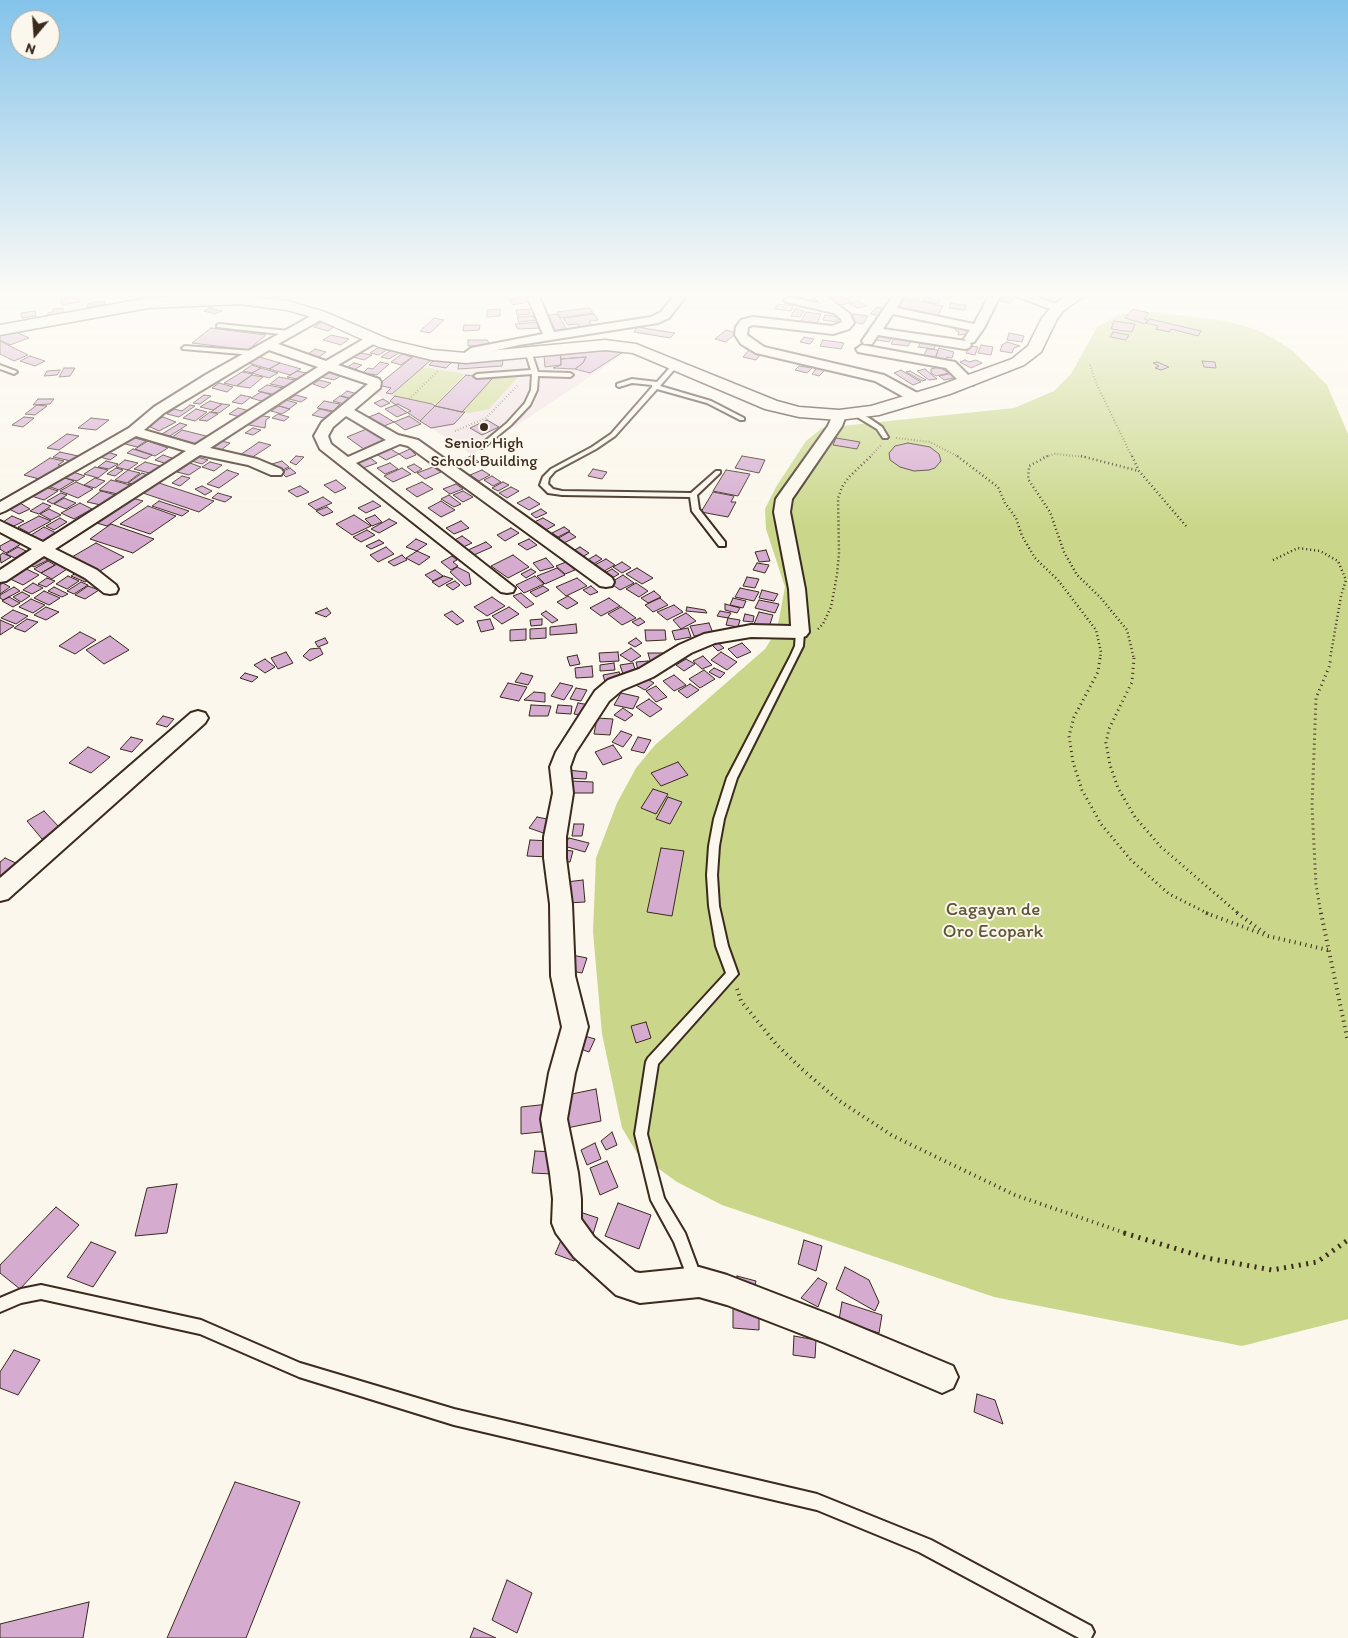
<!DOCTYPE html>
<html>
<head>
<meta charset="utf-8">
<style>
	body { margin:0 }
	#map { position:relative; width:1348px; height:1638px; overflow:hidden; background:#fbf7ec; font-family:Itim,sans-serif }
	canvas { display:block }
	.north { position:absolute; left:10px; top:10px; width:50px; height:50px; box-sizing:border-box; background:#fbf7ec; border:1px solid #aea59a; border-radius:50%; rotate:198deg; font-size:14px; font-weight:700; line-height:20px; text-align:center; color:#3b2a1e }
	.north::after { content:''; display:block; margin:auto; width:18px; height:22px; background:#3b2a1e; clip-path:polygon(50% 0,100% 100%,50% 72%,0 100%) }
</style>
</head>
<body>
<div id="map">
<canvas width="1348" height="1638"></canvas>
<div class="north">N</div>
</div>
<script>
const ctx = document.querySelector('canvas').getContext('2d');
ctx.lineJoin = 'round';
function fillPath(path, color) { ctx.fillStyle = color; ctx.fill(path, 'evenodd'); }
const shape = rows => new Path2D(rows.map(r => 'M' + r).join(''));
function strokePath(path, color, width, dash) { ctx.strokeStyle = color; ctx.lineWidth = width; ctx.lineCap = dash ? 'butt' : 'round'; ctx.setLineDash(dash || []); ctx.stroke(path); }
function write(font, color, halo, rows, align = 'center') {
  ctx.font = font + ' Itim,sans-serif'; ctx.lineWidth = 4; ctx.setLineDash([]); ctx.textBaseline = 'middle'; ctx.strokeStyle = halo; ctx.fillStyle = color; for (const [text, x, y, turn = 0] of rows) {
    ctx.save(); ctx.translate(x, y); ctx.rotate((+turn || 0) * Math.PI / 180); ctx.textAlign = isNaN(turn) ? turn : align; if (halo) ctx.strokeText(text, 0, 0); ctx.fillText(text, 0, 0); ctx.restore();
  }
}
const built = shape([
	[587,347,627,352,472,455,390,401,373,393,413,353,440,355]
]);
const green = shape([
	[1153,312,1226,321,1255,329,1273,338,1293,351,1327,385,1348,434,1348,1319,1242,1346,994,1297,722,1205,677,1182,637,1153,622,1128,602,1034,593,932,596,858,617,803,636,768,655,745,765,649,777,630,785,587,766,529,765,509,776,487,806,441,822,428,1014,408,1054,391,1071,374,1097,327,1120,314],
	[423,367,465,374,436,404,391,396],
	[497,374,520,375,489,409,470,413,462,412]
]);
const building = shape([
	[78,296,80,302,62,305,61,298,78,296],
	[523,296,528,302,513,305,508,299,523,296],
	[843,296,852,302,841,305,831,299,843,296],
	[1001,296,1011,296,1015,297,1010,303,997,300,1001,296],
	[925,297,940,300,938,304,922,301,925,297],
	[902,298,943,306,937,317,894,309,902,298],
	[104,301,105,304,88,308,87,304,104,301],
	[859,301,867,306,857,308,850,304,859,301],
	[951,303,966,305,965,310,949,308,951,303],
	[778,304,793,306,791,311,775,309,778,304],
	[877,307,887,309,880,316,870,314,877,307],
	[63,308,63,314,48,316,48,313,53,312,53,309,63,308],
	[210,308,222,311,215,314,204,311,210,308],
	[590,308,593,313,561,318,557,312,590,308],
	[500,309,500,316,487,317,487,310,500,309],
	[529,309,530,314,517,315,516,310,529,309],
	[795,309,804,311,800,317,791,316,795,309],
	[1133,309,1149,313,1144,319,1148,320,1145,324,1125,318,1133,309],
	[35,311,36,316,22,318,21,313,35,311],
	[806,312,821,314,816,325,800,323,806,312],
	[557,314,568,331,554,333,544,316,557,314],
	[594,314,598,320,589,321,592,326,580,328,578,324,568,325,563,318,594,314],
	[854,314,868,316,863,324,849,321,854,314],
	[825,315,840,317,837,322,823,320,825,315],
	[532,316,537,320,519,322,517,317,532,316],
	[434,318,444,320,430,333,420,331,434,318],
	[1150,319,1201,331,1198,336,1171,329,1169,332,1156,329,1158,326,1146,323,1150,319],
	[1114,321,1135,324,1132,332,1111,329,1114,321],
	[322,322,336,325,328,331,314,327,322,322],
	[540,322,541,328,518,329,515,324,540,322],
	[464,325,480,325,479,330,463,331,464,325],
	[637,327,675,333,670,338,634,332,637,327],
	[956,327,973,329,972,334,958,335,959,332,955,330,956,327],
	[211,328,266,335,248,350,192,343,211,328],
	[12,330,29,338,10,345,0,340,0,334,12,330],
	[726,330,736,333,726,342,715,339,726,330],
	[1113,332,1129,335,1126,340,1110,337,1113,332],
	[1009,333,1024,336,1022,342,1007,340,1009,333],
	[875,334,892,337,889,342,871,339,875,334],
	[331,335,349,339,341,345,323,340,331,335],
	[804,337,814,339,810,344,800,342,804,337],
	[894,338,911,341,908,346,891,344,894,338],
	[468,340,487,340,491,345,468,346,468,340],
	[823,340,844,343,841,349,820,346,823,340],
	[0,341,28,355,14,361,0,354,0,341],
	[921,342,936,344,934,349,918,347,921,342],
	[1007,342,1020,346,1014,348,1012,353,1000,351,1002,345,1007,342],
	[981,345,993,347,991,355,978,353,981,345],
	[969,346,978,347,975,355,966,353,969,346],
	[379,347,388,349,379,355,370,353,379,347],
	[939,348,954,352,952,358,947,357,946,361,935,360,939,348],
	[315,349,326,352,319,357,308,354,315,349],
	[393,349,402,351,389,359,381,357,393,349],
	[927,349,938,350,934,361,922,359,927,349],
	[617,350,623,352,590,373,575,369,583,363,586,357,561,359,560,351,617,350],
	[749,350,762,353,756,360,743,357,749,350],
	[560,351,561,365,545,367,544,355,560,351],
	[360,353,372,355,364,360,353,357,360,353],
	[402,354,412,357,401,365,391,362,402,354],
	[504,355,502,366,458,369,459,361,504,355],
	[30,356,45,361,35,366,20,361,30,356],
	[256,356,280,363,269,369,245,362,256,356],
	[414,356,431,360,392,394,386,393,391,388,378,385,414,356],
	[438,356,452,362,446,368,429,365,438,356],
	[586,357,583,363,575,369,553,368,561,365,561,359,586,357],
	[965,360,969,362,976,360,982,363,971,368,960,362,965,360],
	[1202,361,1215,362,1216,368,1204,367,1202,361],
	[380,362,389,364,377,375,363,373,368,368,373,369,380,362],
	[1157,362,1169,367,1161,370,1155,368,1159,366,1153,363,1157,362],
	[280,363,301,369,290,375,269,369,280,363],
	[354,363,362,365,352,371,344,369,354,363],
	[252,365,261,368,252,373,243,371,252,365],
	[799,366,812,368,807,373,795,370,799,366],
	[939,367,949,373,936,376,931,373,931,369,939,367],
	[64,368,75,368,70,376,59,377,64,368],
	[261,368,278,373,269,378,252,373,261,368],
	[817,368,825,370,819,376,812,374,817,368],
	[925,369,937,379,929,380,917,371,925,369],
	[60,370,57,375,44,376,47,371,60,370],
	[901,370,921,382,913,385,894,373,901,370],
	[297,371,306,373,297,379,287,377,297,371],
	[910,371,926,380,922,381,906,372,910,371],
	[242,372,253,374,236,386,224,383,242,372],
	[329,372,342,375,334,380,321,377,329,372],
	[954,373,959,377,944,380,939,376,954,373],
	[252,375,263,377,250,388,237,386,252,375],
	[466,375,492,379,462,412,435,406,466,375],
	[279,377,300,381,291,388,270,384,279,377],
	[319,380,331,383,324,388,313,384,319,380],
	[219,383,233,387,227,392,212,388,219,383],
	[267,385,289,389,281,396,258,391,267,385],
	[347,391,361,395,355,399,341,396,347,391],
	[261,392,275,396,265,402,251,398,261,392],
	[204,395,211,396,200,404,193,403,204,395],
	[241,395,251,397,242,404,232,402,241,395],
	[296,395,307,398,301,402,289,399,296,395],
	[340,396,358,401,351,406,333,401,340,396],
	[395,396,432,404,435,406,420,421,390,401,395,396],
	[38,399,54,399,50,404,33,405,38,399],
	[282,399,297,403,289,409,273,404,282,399],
	[383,399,390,403,381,407,374,403,383,399],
	[210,401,222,404,213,410,200,407,210,401],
	[324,401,340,404,333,411,317,408,324,401],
	[222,404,230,405,219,413,211,412,222,404],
	[398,404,411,411,397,417,385,409,398,404],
	[37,405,47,406,35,415,25,414,37,405],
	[190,405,195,406,179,417,167,414,174,409,182,411,190,405],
	[279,406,290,409,282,414,271,411,279,406],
	[435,406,462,412,465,412,454,424,431,428,420,421,435,406],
	[238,408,254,412,244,418,229,414,238,408],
	[196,409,207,412,195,421,183,418,196,409],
	[320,409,332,412,324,418,312,415,320,409],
	[210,412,218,414,207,421,199,420,210,412],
	[379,413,394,422,379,428,364,419,379,413],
	[278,414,289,417,284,421,272,418,278,414],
	[257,415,270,417,266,420,265,428,244,424,257,415],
	[409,416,421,424,405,430,394,422,409,416],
	[24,417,34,418,23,427,12,425,24,417],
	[163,417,176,422,159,431,146,425,163,417],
	[91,418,109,420,96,430,78,428,91,418],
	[487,420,499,427,482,435,470,428,487,420],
	[180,423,187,425,170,436,162,434,180,423],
	[253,428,261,430,253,435,245,433,253,428],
	[369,428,387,441,365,450,347,437,369,428],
	[182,430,210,437,195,448,167,441,182,430],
	[67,434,79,436,59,450,47,448,67,434],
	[127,436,146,441,137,447,118,442,127,436],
	[836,438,860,442,857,449,833,445,836,438],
	[217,440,230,443,220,451,207,448,217,440],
	[148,441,168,448,155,456,135,449,148,441],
	[259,442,271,445,251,458,240,455,259,442],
	[908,443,930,447,939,454,941,461,935,468,929,470,914,471,900,467,890,460,889,453,895,446,908,443],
	[389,448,399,454,386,460,376,454,389,448],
	[133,449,152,455,146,459,127,453,133,449],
	[410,449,416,455,406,459,399,454,410,449],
	[104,451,117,455,110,460,97,456,104,451],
	[60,452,78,456,71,461,53,457,60,452],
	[163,455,175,459,167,464,155,460,163,455],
	[194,456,208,460,202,464,188,460,194,456],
	[296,456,304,457,296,465,290,462,296,456],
	[471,456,479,462,471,465,464,459,471,456],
	[742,456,765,460,759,473,735,468,742,456],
	[369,457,377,463,363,468,356,462,369,457],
	[50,458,64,461,58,465,63,466,43,480,24,475,50,458],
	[125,460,138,463,128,470,116,467,125,460],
	[106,461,118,464,109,469,98,467,106,461],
	[282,461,289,467,280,471,272,464,282,461],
	[145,462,164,467,153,474,134,469,145,462],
	[210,462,222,465,214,471,202,467,210,462],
	[190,463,201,467,189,475,177,472,190,463],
	[390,463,398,469,385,474,377,468,390,463],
	[414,464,422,469,415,473,407,467,414,464],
	[95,467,108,470,98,478,84,474,95,467],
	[433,467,441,472,425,479,417,473,433,467],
	[116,468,123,470,115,476,107,474,116,468],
	[290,468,296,473,286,477,281,472,290,468],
	[402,468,411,474,393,482,384,476,402,468],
	[593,469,607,472,602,479,588,476,593,469],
	[128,470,140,473,127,483,115,480,128,470],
	[227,470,239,474,219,488,207,484,227,470],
	[482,470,490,475,479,481,470,475,482,470],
	[726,470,750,474,738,496,713,491,726,470],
	[73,472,85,476,77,481,65,478,73,472],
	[142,473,151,476,137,485,128,483,142,473],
	[59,476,74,481,59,490,45,485,59,476],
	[182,476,190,478,180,486,172,483,182,476],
	[492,476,501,482,493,486,484,480,492,476],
	[95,478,105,481,95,488,84,485,95,478],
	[111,480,130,485,118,494,99,490,111,480],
	[336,480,346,488,335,493,324,485,336,480],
	[76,482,93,489,78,498,60,491,76,482],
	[156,482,214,501,199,512,140,492,156,482],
	[422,482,433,489,417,497,406,489,422,482],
	[503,482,509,485,498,491,492,488,503,482],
	[456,484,463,489,450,494,443,489,456,484],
	[42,486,58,491,44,500,28,495,42,486],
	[202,486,212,491,205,495,195,489,202,486],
	[300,486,309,492,297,497,288,491,300,486],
	[511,487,519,491,507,498,499,493,511,487],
	[101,491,116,495,101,505,87,502,101,491],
	[463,491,473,497,463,502,453,495,463,491],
	[713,492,734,496,731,502,736,502,728,517,701,512,713,492],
	[61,493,67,495,53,504,47,501,61,493],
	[218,493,232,497,225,502,212,498,218,493],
	[449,495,461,504,454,507,441,499,449,495],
	[129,497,143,501,107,526,93,522,129,497],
	[323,497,332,503,316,510,308,504,323,497],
	[529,497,540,504,529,510,517,503,529,497],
	[64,498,76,503,66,509,54,504,64,498],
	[159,501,189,511,182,516,152,506,159,501],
	[373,501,381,506,366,513,358,508,373,501],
	[441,501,455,510,441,517,428,508,441,501],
	[20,503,30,509,19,514,9,509,20,503],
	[43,503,51,506,39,514,30,511,43,503],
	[80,503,92,509,74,519,61,513,80,503],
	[148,506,176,516,150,534,120,524,148,506],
	[327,507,333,512,323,516,316,511,327,507],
	[49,509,61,515,51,520,40,514,49,509],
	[541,509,547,513,536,518,531,514,541,509],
	[354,515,371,526,352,535,336,524,354,515],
	[375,515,382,522,372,526,365,519,375,515],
	[12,516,24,521,14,526,3,522,12,516],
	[39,516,51,521,29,533,18,527,39,516],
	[60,518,67,522,54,530,46,526,60,518],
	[543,518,555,525,542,532,530,524,543,518],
	[389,519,397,523,379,533,371,529,389,519],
	[461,521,469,528,454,534,446,528,461,521],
	[111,524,154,539,133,553,90,539,111,524],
	[44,527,56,533,43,541,31,535,44,527],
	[564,527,570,531,558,537,552,533,564,527],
	[511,528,519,533,505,541,497,535,511,528],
	[367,530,375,535,361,542,353,537,367,530],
	[569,532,576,537,564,543,557,539,569,532],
	[462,536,472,543,461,548,451,542,462,536],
	[416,539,427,544,417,551,406,547,416,539],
	[529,539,537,545,527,550,518,544,529,539],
	[11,540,21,544,6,553,0,549,0,546,11,540],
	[379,540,384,543,371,549,366,546,379,540],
	[486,542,492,547,474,555,468,550,486,542],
	[96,543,124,557,100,571,72,557,96,543],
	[18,547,26,551,15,558,6,554,18,547],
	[386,547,394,554,378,562,370,555,386,547],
	[580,547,589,553,579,559,569,553,580,547],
	[766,550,770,561,759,562,755,552,766,550],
	[417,551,430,557,419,565,406,558,417,551],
	[3,553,11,557,1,563,0,555,3,553],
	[402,555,407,560,394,566,388,562,402,555],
	[513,555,529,567,508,578,491,566,513,555],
	[596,555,602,559,590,566,584,562,596,555],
	[41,556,48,560,34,567,28,564,41,556],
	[452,556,457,560,453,562,458,566,451,570,441,562,452,556],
	[546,558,554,567,540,571,533,563,546,558],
	[606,559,615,565,599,574,589,568,606,559],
	[48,561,55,565,41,573,34,569,48,561],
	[566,562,575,570,565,574,556,566,566,562],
	[622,562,631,568,622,573,613,567,622,562],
	[757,563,769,565,765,573,753,570,757,563],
	[57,564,67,569,52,579,41,573,57,564],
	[22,567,39,575,23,585,6,577,22,567],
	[457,567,469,573,471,584,465,586,450,572,457,567],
	[557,568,565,575,545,584,537,576,557,568],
	[637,568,653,578,642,584,626,574,637,568],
	[531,569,536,572,526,578,521,574,531,569],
	[612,569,619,574,609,580,601,575,612,569],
	[435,570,443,576,433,581,425,575,435,570],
	[76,573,90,579,85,582,71,576,76,573],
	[623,575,634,583,620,590,610,583,623,575],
	[68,576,79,581,67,589,56,584,68,576],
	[444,576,453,579,439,587,432,582,444,576],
	[535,576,544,584,524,593,516,585,535,576],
	[747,577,759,579,755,588,743,586,747,577],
	[47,578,55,581,46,587,38,584,47,578],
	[577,578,587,586,566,596,556,587,577,578],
	[455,581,460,585,453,590,446,585,455,581],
	[81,582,88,585,74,594,67,591,81,582],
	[3,583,10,587,0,594,0,585,3,583],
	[33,583,43,588,32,594,23,590,33,583],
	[636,583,648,591,639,597,626,589,636,583],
	[88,586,99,590,85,599,75,595,88,586],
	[543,586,549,590,536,597,530,592,543,586],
	[591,586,598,592,590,595,583,590,591,586],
	[14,587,20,591,3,600,0,598,0,595,14,587],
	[54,587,68,594,62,597,48,591,54,587],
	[740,588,759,592,754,601,735,597,740,588],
	[762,590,778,594,774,601,759,598,762,590],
	[44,591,60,598,49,605,34,598,44,591],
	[654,591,661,597,648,603,641,598,654,591],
	[22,592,30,596,21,602,13,597,22,592],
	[521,593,534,604,526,608,513,596,521,593],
	[568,596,578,603,567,609,557,602,568,596],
	[9,597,20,603,13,607,2,601,9,597],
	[492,597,505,606,487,616,474,607,492,597],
	[609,598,620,606,601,616,590,608,609,598],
	[660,598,668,605,653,612,645,605,660,598],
	[733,598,746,601,743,608,730,605,733,598],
	[31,599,45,605,33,613,19,607,31,599],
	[759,600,779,604,775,613,755,608,759,600],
	[725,604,740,608,737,613,725,610,725,604],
	[674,605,683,612,667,620,657,612,674,605],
	[46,607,59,612,46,620,34,615,46,607],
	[509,607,519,614,502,624,492,616,509,607],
	[621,607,636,618,622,625,608,614,621,607],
	[687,607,705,610,707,613,686,611,687,607],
	[327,608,331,613,326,617,315,613,327,608],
	[13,610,28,616,16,624,1,618,13,610],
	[452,611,464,621,457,625,444,615,452,611],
	[546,611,558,620,552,623,541,614,546,611],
	[720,611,731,613,728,618,717,616,720,611],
	[759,612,773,615,769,627,754,624,759,612],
	[686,613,696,621,681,629,673,620,686,613],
	[745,614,754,616,753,622,743,621,745,614],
	[640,618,645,622,638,626,632,622,640,618],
	[728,618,740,620,738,627,726,625,728,618],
	[27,619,38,622,25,632,14,628,27,619],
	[490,619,494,629,481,632,477,621,490,619],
	[542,619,542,625,531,626,530,620,542,619],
	[0,620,14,626,0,635,0,620],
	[709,623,713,633,694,636,690,626,709,623],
	[576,624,577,633,550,635,550,627,576,624],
	[546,628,546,638,530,639,530,629,546,628],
	[688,628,691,637,675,640,672,631,688,628],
	[526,629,526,640,510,641,510,630,526,629],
	[645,630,665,630,666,640,646,641,645,630],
	[80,632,96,640,75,654,59,646,80,632],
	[110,636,129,650,104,664,86,650,110,636],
	[325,638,328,643,318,647,315,642,325,638],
	[636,638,642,643,635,647,628,643,636,638],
	[716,641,724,648,718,651,710,643,716,641],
	[742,643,751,652,737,658,728,649,742,643],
	[320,648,323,654,310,661,303,656,310,649,320,648],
	[631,648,641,656,631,662,620,655,631,648],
	[286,652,293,663,278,669,271,658,286,652],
	[618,652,619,661,600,662,599,653,618,652],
	[721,652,737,662,727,670,711,660,721,652],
	[648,653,663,653,663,663,651,664,648,653],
	[577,655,580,664,570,666,567,657,577,655],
	[703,656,712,665,702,669,693,661,703,656],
	[265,659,275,667,265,673,254,665,265,659],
	[686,659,695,664,684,671,676,665,686,659],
	[648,661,649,669,638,670,636,662,648,661],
	[614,663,615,670,600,671,600,665,614,663],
	[633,663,636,672,623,674,620,665,633,663],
	[592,666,593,677,576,678,575,668,592,666],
	[714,668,725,673,720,678,709,672,714,668],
	[704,670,715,679,700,688,689,679,704,670],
	[619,672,622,679,605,682,603,675,619,672],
	[245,673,258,677,252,682,240,678,245,673],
	[521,673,533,676,528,685,515,682,521,673],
	[674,675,686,685,674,691,663,681,674,675],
	[646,678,654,683,645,690,632,683,646,678],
	[508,683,527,687,519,701,500,697,508,683],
	[560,683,573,686,564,700,551,696,560,683],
	[690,684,699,690,687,698,678,691,690,684],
	[656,686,667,697,656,702,646,691,656,686],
	[576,688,587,690,581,701,570,699,576,688],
	[534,692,545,693,545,702,524,700,534,692],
	[621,693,639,697,633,709,614,705,621,693],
	[649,699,662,709,650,717,636,707,649,699],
	[578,703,590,705,585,716,574,714,578,703],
	[531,705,551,706,548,716,529,716,531,705],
	[558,705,572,706,571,714,556,713,558,705],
	[623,708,633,715,625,721,614,715,623,708],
	[163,716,174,719,167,727,156,724,163,716],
	[597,718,613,719,610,735,594,734,597,718],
	[621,731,632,735,623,747,612,742,621,731],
	[131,737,143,740,132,752,120,749,131,737],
	[638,737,651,740,644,753,631,750,638,737],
	[613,745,622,758,603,765,595,752,613,745],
	[88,747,110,757,91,773,69,763,88,747],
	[678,762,688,775,661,786,651,773,678,762],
	[567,770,587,772,586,779,566,778,567,770],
	[571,781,593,782,593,793,569,793,571,781],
	[653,789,668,794,656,814,641,808,653,789],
	[668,797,682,802,670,824,656,819,668,797],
	[44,811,60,828,42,839,27,821,44,811],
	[537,817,552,820,552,836,529,828,537,817],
	[574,824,584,824,582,836,572,836,574,824],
	[569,838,589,843,585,852,564,846,569,838],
	[530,840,552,841,550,857,527,856,530,840],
	[661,848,684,851,672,916,647,912,661,848],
	[563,850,573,851,570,862,561,862,563,850],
	[5,858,18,864,3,877,0,876,0,862,5,858],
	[583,880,585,902,567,903,566,882,583,880],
	[572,955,587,958,582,973,567,970,572,955],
	[646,1022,651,1038,636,1043,631,1026,646,1022],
	[581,1035,595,1039,589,1052,575,1047,581,1035],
	[596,1089,601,1121,567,1128,562,1096,596,1089],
	[549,1104,550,1131,521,1134,521,1107,549,1104],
	[612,1132,617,1145,606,1150,601,1141,612,1132],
	[595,1143,601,1159,587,1165,581,1150,595,1143],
	[535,1151,555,1152,552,1174,532,1173,535,1151],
	[607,1161,618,1187,600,1195,590,1168,607,1161],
	[177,1184,167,1233,135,1236,147,1188,177,1184],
	[618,1203,651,1215,639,1249,605,1236,618,1203],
	[56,1207,79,1225,20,1289,0,1273,0,1265,56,1207],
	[580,1212,598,1218,593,1234,574,1228,580,1212],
	[562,1238,580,1245,574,1261,555,1254,562,1238],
	[804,1240,822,1246,816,1271,798,1264,804,1240],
	[91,1242,116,1252,93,1287,67,1277,91,1242],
	[845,1267,869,1280,879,1302,875,1311,836,1289,845,1267],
	[737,1276,756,1281,753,1294,734,1289,737,1276],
	[818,1278,827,1283,818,1307,801,1298,818,1278],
	[842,1302,882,1315,879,1333,839,1320,842,1302],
	[733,1308,759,1310,759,1330,733,1328,733,1308],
	[794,1336,816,1340,815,1358,793,1355,794,1336],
	[14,1350,40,1360,18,1395,0,1388,0,1372,14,1350],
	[977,1394,995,1400,1003,1424,974,1412,977,1394],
	[235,1482,300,1502,246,1638,167,1638,235,1482],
	[507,1580,532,1593,517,1633,492,1620,507,1580],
	[89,1602,83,1638,0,1638,0,1624,89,1602],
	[474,1628,496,1638,470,1638,474,1628]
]);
const pathFar4 = shape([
	[1090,365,1096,383,1132,457],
	[409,399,439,370],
	[455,431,486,418,519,384],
	[896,438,930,442,959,457],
	[870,457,882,444],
	[1043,457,1055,454,1086,457]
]);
const pathFar3 = shape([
	[957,456,998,487,1005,503,1016,518,1022,536,1035,558,1058,580,1096,630,1101,652,1100,659],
	[1048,456,1029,466,1028,479,1050,512,1064,552,1077,575,1100,597,1127,630,1134,659],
	[1081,456,1139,471],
	[1132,456,1139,471,1186,526],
	[1273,560,1298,548,1320,551,1338,561,1346,580,1341,596,1330,659],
	[818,629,823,624,831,607,837,575,839,553,838,498,842,487,849,477,871,456]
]);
const pathFar2 = shape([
	[1100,658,1098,672,1074,717,1069,736,1073,762,1082,790,1101,824,1131,860,1169,894,1209,914],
	[1134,658,1132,682,1109,729,1106,743,1110,765,1118,788,1135,817,1161,847,1239,914],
	[1321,914,1316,885,1312,806,1316,698,1329,667,1331,658]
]);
const pathFar1 = shape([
	[1206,913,1268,936,1328,950],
	[1237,913,1266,934],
	[1321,913,1348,1042],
	[737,989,741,1001,776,1044,804,1071,838,1100,893,1136,1015,1195,1128,1234]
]);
const path = shape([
	[1124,1233,1207,1258,1272,1270,1317,1262,1348,1240]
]);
const lane = shape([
	[219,324,289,331,292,333,289,335,217,327,217,325,219,324],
	[185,346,253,351,256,353,253,355,183,349,182,348,185,346],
	[528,349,531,351,538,372,570,373,573,375,570,377,538,376,537,390,530,405,511,425,483,448,479,448,479,446,507,423,525,403,531,390,532,374,477,378,474,376,477,374,531,370,525,351,528,349],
	[674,363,679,364,660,386,711,401,744,418,744,420,740,420,707,403,657,389,615,436,596,449,555,471,549,478,548,484,553,489,562,491,691,493,716,471,720,471,720,473,697,495,699,509,725,542,725,546,719,546,692,511,690,497,562,495,548,493,540,485,543,477,551,469,592,447,611,434,652,387,652,385,632,383,619,387,617,386,617,384,632,379,657,382,674,363],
	[0,365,16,371,17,372,14,374,0,369,0,365],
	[854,413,858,413,869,418,882,427,888,437,887,438,883,438,877,429,854,415,854,413],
	[800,629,804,632,803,646,737,778,724,819,719,846,717,875,719,906,728,946,738,974,658,1064,647,1134,664,1198,685,1233,702,1279,700,1284,695,1286,690,1284,674,1242,651,1200,635,1134,646,1062,648,1058,726,973,716,946,709,906,707,875,709,846,714,819,727,778,790,657,795,646,796,632,800,629],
	[41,1285,201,1320,300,1363,454,1409,817,1494,931,1540,1091,1626,1094,1632,1091,1638,1079,1638,919,1552,817,1510,454,1425,299,1377,200,1334,41,1299,21,1303,0,1312,0,1298,21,1289,41,1285]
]);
const street = shape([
	[527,296,539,296,554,332,651,317,661,312,674,296,686,296,669,318,658,323,519,345,479,354,470,361,462,361,460,358,462,355,471,348,543,334,527,296],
	[813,296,826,296,850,314,854,323,849,329,833,334,753,325,748,327,747,335,764,347,884,375,921,395,923,398,921,401,911,401,875,381,756,353,741,344,735,335,736,327,741,320,753,317,832,326,842,322,841,319,834,313,786,302,784,300,790,297,821,304,813,296],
	[893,296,904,296,897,308,974,324,989,296,1000,296,984,328,974,342,970,343,971,345,969,348,965,349,878,335,872,344,864,344,862,341,893,296],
	[893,314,970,330,964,339,966,341,883,329,893,314],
	[1016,296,1034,296,1062,306,1064,308,1058,312,1016,296],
	[320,311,326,315,324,318,278,344,326,361,369,336,377,336,379,339,377,342,338,365,379,379,381,382,380,388,354,410,398,435,418,440,612,578,614,582,612,586,606,587,600,586,408,446,400,444,356,463,515,588,513,592,507,593,501,592,320,449,314,436,322,422,368,384,329,371,210,448,257,459,281,469,283,472,281,475,271,475,248,465,200,455,55,549,97,570,116,585,118,589,116,593,110,594,104,593,85,578,44,556,6,581,0,582,0,570,32,549,0,532,0,521,43,542,186,451,136,436,5,511,0,513,0,502,129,428,154,407,207,374,320,311],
	[269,350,318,367,195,445,144,430,164,413,269,350],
	[346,416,386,440,348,457,331,444,328,436,333,427,346,416],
	[862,345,955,362,975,382,973,385,963,385,946,368,858,352,856,349,862,345],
	[839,411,846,415,842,426,792,499,790,512,805,589,809,632,806,636,800,638,751,637,715,643,691,653,653,677,622,690,609,701,575,753,570,767,573,793,566,837,566,858,572,904,575,976,588,1027,575,1073,567,1119,578,1173,581,1199,581,1219,594,1237,635,1272,640,1273,699,1267,727,1275,828,1314,953,1366,958,1377,953,1388,942,1393,825,1343,727,1305,699,1297,640,1303,616,1295,574,1257,556,1233,552,1223,553,1199,550,1173,541,1119,549,1073,562,1027,551,976,550,904,544,858,544,837,553,793,550,767,556,752,595,691,608,680,639,669,679,645,704,634,751,625,791,626,789,589,774,512,776,499,828,426,834,412,839,411],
	[198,711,205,713,208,718,205,723,8,899,0,901,0,878,191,713,198,711]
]);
const secondary = shape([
	[181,296,247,296,288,301,325,312,390,340,432,350,466,353,605,340,636,344,777,401,799,407,839,410,871,406,938,386,1012,359,1028,346,1042,318,1053,305,1066,296,1084,296,1063,311,1057,319,1041,352,1024,365,950,394,879,415,839,420,799,417,765,409,633,353,605,350,466,363,432,360,379,347,315,318,287,310,239,304,148,308,0,335,0,325,148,298,181,296]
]);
const markers = [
	[484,427,5,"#3b2a1e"]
];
const farPoinames = [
	["Senior High",484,444],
	["School Building",484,462]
];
const parkNames = [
	["Cagayan de",993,910],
	["Oro Ecopark",993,932]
];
fillPath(built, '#f0e0e4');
fillPath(green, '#cad78a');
fillPath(building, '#d5abd0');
strokePath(building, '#3b2a1e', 1);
strokePath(lane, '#3b2a1e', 4);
strokePath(street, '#3b2a1e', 4);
strokePath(secondary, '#3b2a1e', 3);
strokePath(pathFar4, '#3b2a1e', 2, [0.5, 2.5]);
strokePath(pathFar3, '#3b2a1e', 2.5, [1, 3]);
strokePath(pathFar2, '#3b2a1e', 3, [1, 4]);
strokePath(pathFar1, '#3b2a1e', 4, [1, 4.5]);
strokePath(path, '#3b2a1e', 5, [2, 5.5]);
fillPath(lane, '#fbf7ec');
fillPath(street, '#fbf7ec');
fillPath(secondary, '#fbf7ec');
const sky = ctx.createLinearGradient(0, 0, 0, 526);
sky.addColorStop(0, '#84c3ea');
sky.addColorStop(0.56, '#fdfbf6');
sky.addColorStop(1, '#fdfbf600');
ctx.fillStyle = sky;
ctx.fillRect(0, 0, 1348, 526);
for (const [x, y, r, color] of markers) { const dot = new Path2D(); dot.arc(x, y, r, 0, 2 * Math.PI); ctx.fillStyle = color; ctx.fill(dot); strokePath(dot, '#fbf7ec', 2); }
write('16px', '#3b2a1e', '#fbf7ec', farPoinames);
write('19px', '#5f5539', '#fbf7ec', parkNames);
</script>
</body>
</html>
